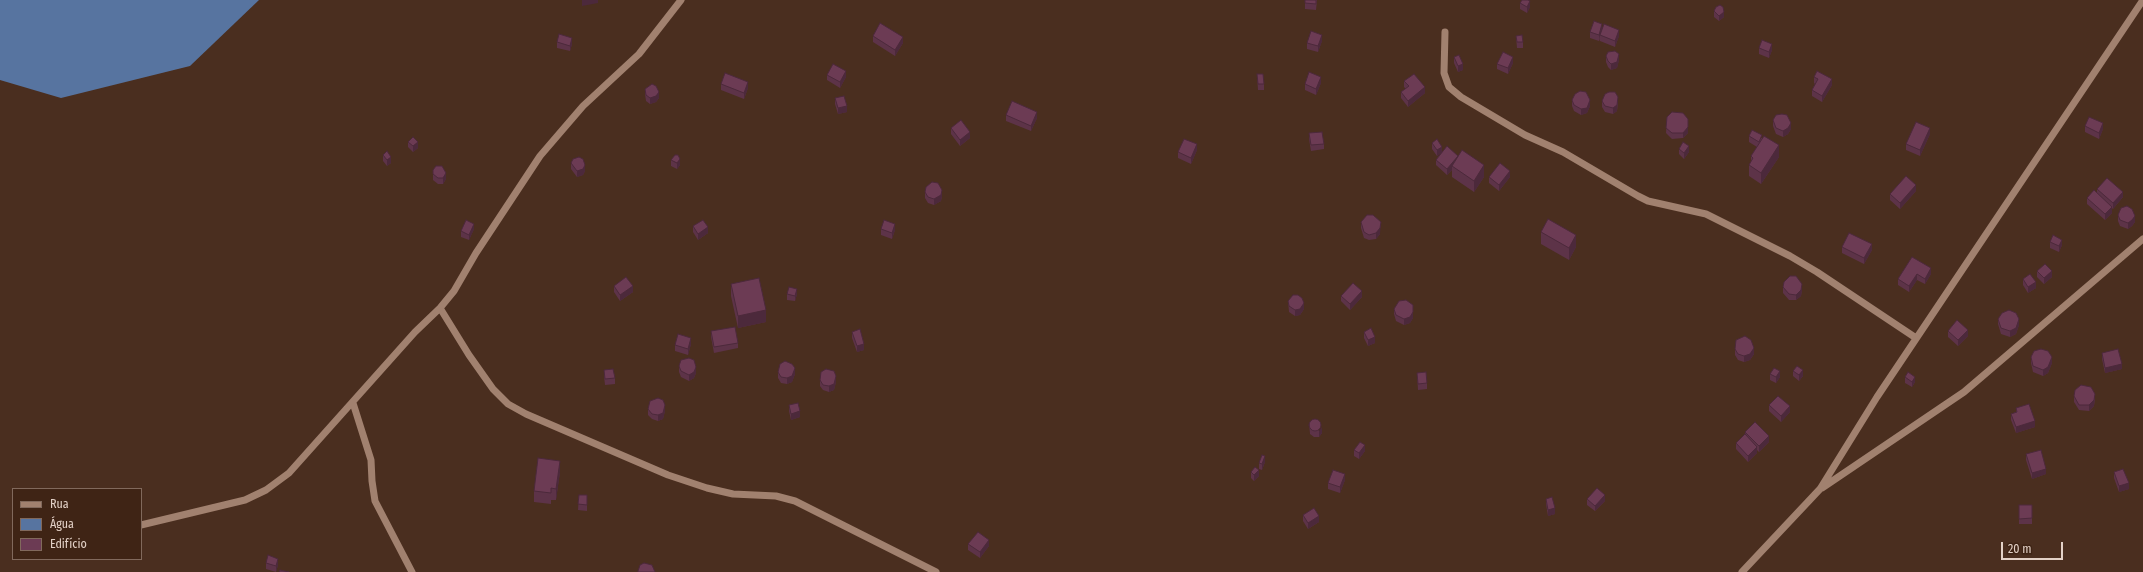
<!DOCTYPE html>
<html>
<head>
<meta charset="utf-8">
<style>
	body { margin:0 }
	#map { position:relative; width:2143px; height:572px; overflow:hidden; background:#4a2e1f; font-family:"Fira Sans Condensed",sans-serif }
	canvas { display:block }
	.legend { position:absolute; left:12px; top:488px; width:130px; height:72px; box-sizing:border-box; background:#3f2415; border:1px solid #81695c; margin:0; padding:5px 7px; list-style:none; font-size:12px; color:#e3d1c7 }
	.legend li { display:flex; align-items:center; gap:8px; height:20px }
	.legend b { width:20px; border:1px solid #81695c }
	.scale { position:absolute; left:2001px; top:542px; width:62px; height:18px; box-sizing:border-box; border:2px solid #e3d1c7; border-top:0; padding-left:5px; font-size:12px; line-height:14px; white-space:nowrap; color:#e3d1c7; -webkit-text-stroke:3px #3f2415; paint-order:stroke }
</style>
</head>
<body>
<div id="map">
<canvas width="2143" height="572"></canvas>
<ul class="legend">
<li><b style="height:5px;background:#a1816f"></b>Rua</li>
<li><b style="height:11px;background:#5774a0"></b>Água</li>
<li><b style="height:11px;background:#6c3b54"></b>Edifício</li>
</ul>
<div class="scale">20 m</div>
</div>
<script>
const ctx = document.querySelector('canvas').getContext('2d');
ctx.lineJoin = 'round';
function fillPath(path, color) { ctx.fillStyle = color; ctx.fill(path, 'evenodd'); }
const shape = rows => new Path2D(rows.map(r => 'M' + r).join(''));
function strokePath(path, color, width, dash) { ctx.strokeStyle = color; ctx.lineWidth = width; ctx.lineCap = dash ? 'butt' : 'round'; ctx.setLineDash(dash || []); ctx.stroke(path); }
const water = shape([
	[0,0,259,0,190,66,61,98,0,80]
]);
const minor = shape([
	[1445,32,1444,73,1449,87,1461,97,1525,135,1563,152,1638,196,1648,201,1706,214,1790,256,1817,272,1916,338],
	[440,308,469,355,493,389,508,404,526,414,668,475,707,488,733,494,776,496,795,501,936,572],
	[353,403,371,460,372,481,375,501,412,572],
	[1822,488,1964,392,2143,239],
	[141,525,245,500,266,490,289,473,415,332,440,308,454,291,476,253,540,156,583,106,639,54,681,0],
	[1742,572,1820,489,1877,397,2143,0]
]);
const wall = shape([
	[1305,0,1317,0,1316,10,1305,9],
	[1520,3,1530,7,1527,13,1520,9],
	[1714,11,1724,17,1719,21,1714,17],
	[1602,28,1619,36,1615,47,1600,41,1600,39,1599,41,1590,38,1590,32],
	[873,36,903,43,895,56,873,42],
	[1516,36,1523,42,1523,48,1517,48],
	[1322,41,1318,52,1307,49,1307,43],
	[557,42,572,44,570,51,557,48],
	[1759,48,1772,50,1769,58,1759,54],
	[1606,56,1619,60,1617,68,1611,70,1608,67,1606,62],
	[1454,57,1463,70,1458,72,1454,63],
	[1513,63,1508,74,1497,69,1497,64],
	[1257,74,1264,84,1264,90,1258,90],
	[827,75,846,77,840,88,827,80],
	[1814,77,1832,85,1822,102,1812,96,1812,90,1815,84,1814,83],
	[1404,81,1425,93,1408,107,1401,98,1401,92,1406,89,1404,87],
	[1321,83,1316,95,1305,90,1305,84],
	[721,84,748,88,744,99,721,90],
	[645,89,659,98,656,102,650,104,646,101,645,94],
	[835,98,847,112,838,114,835,104],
	[1572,100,1590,106,1587,113,1581,115,1574,111,1572,106],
	[1602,101,1618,103,1617,111,1613,114,1605,112,1602,107],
	[1006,115,1037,118,1031,131,1006,121],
	[1667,117,1688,119,1688,133,1683,138,1672,139,1666,133],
	[1773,120,1791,129,1788,134,1783,137,1776,134,1773,126],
	[2085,126,2103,129,2099,139,2085,132],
	[951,128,970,138,960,146,951,134],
	[1309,133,1324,144,1324,149,1311,151,1309,139],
	[1930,134,1920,156,1906,150,1906,144],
	[1749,136,1762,138,1779,157,1761,184,1749,176,1749,165,1751,162,1751,156,1757,147,1749,142],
	[408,142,418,148,413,152,408,147],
	[1432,143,1442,152,1484,177,1474,192,1452,177,1452,170,1447,175,1436,165,1436,160,1441,153,1437,156,1432,149],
	[1679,149,1689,152,1684,159,1679,154],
	[1197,150,1191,164,1178,158,1178,152],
	[383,155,391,163,387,166,383,161],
	[671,160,680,165,677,169,671,166],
	[571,163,585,171,583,175,577,177,571,169],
	[433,170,446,179,443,184,438,184,433,180],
	[1489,177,1510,177,1499,191,1489,183],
	[2097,189,2123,197,2113,209,2112,208,2112,213,2105,220,2087,204,2087,198,2097,192],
	[1916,191,1900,209,1890,200,1890,194],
	[925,192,942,196,941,201,934,205,928,203,925,198],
	[2118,215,2135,222,2132,226,2128,229,2120,226,2118,221],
	[1361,222,1380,234,1376,239,1369,240,1364,238,1361,228],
	[693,226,708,233,698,240,693,232],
	[474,229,469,240,461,237,461,231],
	[881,229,895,230,892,239,881,235],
	[1541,232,1576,247,1569,260,1541,244],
	[2050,242,2062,245,2059,252,2050,248],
	[1842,247,1872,250,1864,264,1842,253],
	[1912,257,1931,274,1925,284,1917,280,1909,292,1898,285,1898,279],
	[2037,271,2052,277,2044,284,2037,277],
	[2023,279,2036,288,2028,293,2023,285],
	[731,284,766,322,738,328,731,296],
	[614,286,633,292,620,301,614,292],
	[1783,287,1802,290,1801,296,1796,300,1789,300,1783,293],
	[787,294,797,294,795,301,787,300],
	[1341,296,1362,297,1350,310,1341,301],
	[1288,301,1304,309,1300,315,1295,316,1289,312],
	[1394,309,1413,318,1410,323,1404,325,1396,321,1394,314],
	[1998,319,2019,325,2016,334,2010,337,2001,334,1998,324],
	[711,331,738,343,738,348,714,353,711,337],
	[1948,331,1968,336,1958,346,1948,337],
	[852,332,864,350,857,352,852,338],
	[1364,332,1375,343,1368,346,1364,338],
	[691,344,688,355,675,351,675,345],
	[1735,349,1754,354,1750,360,1744,362,1738,360,1735,355],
	[2102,353,2122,369,2105,373,2102,359],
	[2031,357,2052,363,2048,373,2043,376,2033,372,2031,363],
	[679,366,696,373,694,378,689,381,681,377,679,372],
	[604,370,615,378,615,384,605,385,604,376],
	[1793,371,1803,376,1799,381,1793,376],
	[778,372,795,374,792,382,787,384,781,383,778,378],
	[1417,373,1427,383,1427,389,1418,390],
	[1770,374,1780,377,1776,383,1770,380],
	[1905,377,1915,382,1912,387,1905,383],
	[820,380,836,382,834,390,829,392,823,390,820,386],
	[2074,396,2095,399,2094,406,2089,411,2079,410,2074,402],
	[789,405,800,417,791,420,789,411],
	[1769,405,1790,412,1781,422,1769,411],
	[2016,408,2035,427,2016,433,2011,420,2011,414,2016,412],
	[648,409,665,411,663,419,658,421,652,419,648,415],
	[1309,423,1322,433,1319,437,1314,437,1310,434],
	[1745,432,1769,442,1759,452,1757,450,1757,453,1748,462,1736,449,1736,443,1745,434],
	[1354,450,1365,451,1359,459,1354,456],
	[2026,454,2046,474,2032,479,2026,460],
	[1265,462,1262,470,1259,469,1259,463],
	[560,472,556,500,551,500,551,504,534,502,534,491],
	[1251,472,1259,476,1254,481,1251,478],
	[2114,472,2129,489,2119,492,2114,478],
	[1345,480,1340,493,1328,489,1328,483],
	[579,495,587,495,587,511,578,510],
	[1546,499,1555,514,1548,516,1546,504],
	[1587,499,1605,501,1595,511,1587,505],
	[2019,505,2032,505,2032,524,2019,524],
	[1303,515,1319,522,1308,529,1303,521],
	[968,544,989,546,980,558,968,550],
	[266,563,278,565,276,572,266,569]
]);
const shadedWall = shape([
	[582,0,598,0,598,3,582,6],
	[1530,1,1530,7,1527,13,1527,7],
	[1724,12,1724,17,1719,21,1719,16],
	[1602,24,1602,30,1600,35,1599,41,1599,35],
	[1619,30,1619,36,1615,47,1615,41],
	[1322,35,1322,41,1318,52,1318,46],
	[903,37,903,43,895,56,895,50],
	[572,38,572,44,570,51,570,46],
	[1772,44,1772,50,1769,58,1769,52],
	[1619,54,1619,60,1617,68,1611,70,1611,64],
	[1513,57,1513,63,1508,74,1508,68],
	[1463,64,1463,70,1458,72,1458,66],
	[846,71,846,77,840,88,840,82],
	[1321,77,1321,83,1316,95,1316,89],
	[1832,79,1832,85,1822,102,1822,96],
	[748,82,748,88,744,99,744,93],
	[1425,87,1425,93,1408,107,1408,101],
	[659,92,659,98,656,102,650,104,650,98],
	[1618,97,1617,111,1613,114,1613,108],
	[1590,100,1590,106,1587,113,1581,115,1581,109],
	[847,106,847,112,838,114,838,108],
	[1037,112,1037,118,1031,131,1031,126],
	[1791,123,1791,129,1788,134,1783,137,1783,131],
	[2103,123,2103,129,2099,139,2099,133],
	[1688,127,1688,133,1683,138,1683,133],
	[1930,128,1930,134,1920,156,1920,150],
	[970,132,970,138,960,146,960,140],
	[418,142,418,148,413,152,413,146],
	[1197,144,1197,150,1191,164,1191,158],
	[1779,145,1779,157,1761,184,1761,173],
	[1689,146,1689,152,1684,159,1684,153],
	[1442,147,1442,153,1437,156,1437,150],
	[1458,156,1452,166,1452,170,1447,175,1447,169],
	[391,157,391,163,387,166,387,160],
	[680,159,680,165,677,169,677,163],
	[585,165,585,171,583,175,577,177,577,171],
	[1484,165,1484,177,1474,192,1474,181],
	[1510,171,1510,177,1499,191,1499,185],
	[446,173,446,179,443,184,443,178],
	[1916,185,1916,191,1900,209,1900,203],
	[942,190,942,196,941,201,934,205,934,199],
	[2123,192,2123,197,2113,209,2113,203],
	[2112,207,2112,213,2105,220,2105,214],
	[2135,216,2135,222,2132,226,2128,229,2128,223],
	[1381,222,1380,234,1376,239,1376,233],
	[474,224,474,229,469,240,469,235],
	[895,224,895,230,892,239,892,233],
	[708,227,708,233,698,240,698,234],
	[1576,235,1576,247,1569,260,1569,248],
	[2062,240,2062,245,2059,252,2059,246],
	[1872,244,1872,250,1864,264,1864,258],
	[1931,268,1931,274,1925,284,1925,279],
	[2052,271,2052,277,2044,284,2044,278],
	[1917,274,1917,280,1909,292,1909,286],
	[2036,282,2036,288,2028,293,2028,287],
	[1802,284,1802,290,1801,296,1796,300,1796,295],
	[633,286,633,292,620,301,620,295],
	[797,289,797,294,795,301,795,296],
	[1362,291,1362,297,1350,310,1350,304],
	[1304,303,1304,309,1300,315,1295,316,1295,310],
	[766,310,766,322,738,328,738,316],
	[1413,312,1413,318,1410,323,1404,325,1404,319],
	[2019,319,2019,325,2016,334,2010,337,2010,331],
	[1968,330,1968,336,1958,346,1958,340],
	[1375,337,1375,343,1368,346,1368,340],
	[691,338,691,344,688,355,688,349],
	[864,344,864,350,857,352,857,346],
	[1754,348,1754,354,1750,360,1744,362,1744,356],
	[2052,357,2052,363,2048,373,2043,376,2043,370],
	[2122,364,2122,369,2105,373,2105,368],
	[696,367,696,373,694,378,689,381,689,375],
	[795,368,795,374,792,382,787,384,787,378],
	[1803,370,1803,376,1799,381,1799,375],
	[1780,371,1780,377,1776,383,1776,377],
	[836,376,836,382,834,390,829,392,829,386],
	[1915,377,1915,382,1912,387,1912,382],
	[2095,394,2094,406,2089,411,2089,405],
	[665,405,665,411,663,419,658,421,658,415],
	[1790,406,1790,412,1781,422,1781,416],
	[800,411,800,417,791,420,791,414],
	[2035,421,2035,427,2016,433,2016,427],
	[1322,427,1322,433,1319,437,1319,431],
	[1769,436,1769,442,1759,452,1759,446],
	[1365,445,1365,451,1359,459,1359,453],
	[1757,447,1757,453,1748,462,1748,456],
	[1265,456,1265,462,1262,470,1262,464],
	[560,461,560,472,556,500,556,489],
	[2046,469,2046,474,2032,479,2032,473],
	[1259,470,1259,476,1254,481,1254,475],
	[1345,474,1345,480,1340,493,1340,487],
	[2129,483,2129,489,2119,492,2119,486],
	[1605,495,1605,501,1595,511,1595,506],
	[1555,508,1555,514,1548,516,1548,510],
	[1319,516,1319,522,1308,529,1308,523],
	[989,540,989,546,980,558,980,552],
	[278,559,278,565,276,572,276,566]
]);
const building = shape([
	[1305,0,1316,0,1316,4,1305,3,1305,0],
	[1522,0,1528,0,1530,1,1527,7,1520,3,1522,0],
	[1720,5,1723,7,1724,12,1719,16,1714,11,1716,7,1720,5],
	[1594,21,1602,24,1599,35,1590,32,1594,21],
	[880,23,903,37,895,50,873,36,880,23],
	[1604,24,1619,30,1615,41,1600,35,1604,24],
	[1311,31,1322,35,1318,46,1307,43,1311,31],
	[559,34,572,38,570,46,557,42,559,34],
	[1522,35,1523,42,1517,42,1516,36,1522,35],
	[1762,40,1772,44,1769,52,1759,48,1762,40],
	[1615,51,1619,54,1617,62,1611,64,1608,61,1606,56,1608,52,1615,51],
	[1503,52,1513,57,1508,68,1497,64,1503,52],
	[1459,55,1463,64,1458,66,1454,57,1459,55],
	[833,64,846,71,840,82,827,75,833,64],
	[1817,71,1832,79,1822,96,1812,90,1818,79,1814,77,1817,71],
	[1309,72,1321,77,1316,89,1305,84,1309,72],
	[725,73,748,82,744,93,721,84,725,73],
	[1257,74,1263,74,1264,84,1258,84,1257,74],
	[1414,74,1425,87,1408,101,1401,92,1409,86,1404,81,1414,74],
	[652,84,656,86,659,92,656,96,650,98,646,95,645,89,652,84],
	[1580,91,1586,92,1590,100,1587,108,1581,109,1574,105,1572,100,1575,94,1580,91],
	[1609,92,1615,92,1618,97,1617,105,1613,108,1605,106,1602,101,1605,94,1609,92],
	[844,96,847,106,838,108,835,98,844,96],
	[1012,101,1037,112,1031,126,1006,115,1012,101],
	[1672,112,1683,113,1688,119,1688,127,1683,133,1672,133,1666,128,1667,117,1672,112],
	[1782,114,1787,115,1791,123,1788,128,1783,131,1776,128,1773,120,1776,115,1782,114],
	[2089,117,2103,123,2099,133,2085,126,2089,117],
	[961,120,970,132,960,140,951,128,961,120],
	[1916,122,1930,128,1920,150,1906,144,1916,122],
	[1752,130,1762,135,1759,142,1749,136,1752,130],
	[1322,132,1324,144,1311,145,1309,133,1322,132],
	[1764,136,1779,145,1761,173,1749,165,1753,158,1751,156,1764,136],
	[413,137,418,142,413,146,408,142,413,137],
	[1184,139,1197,144,1191,158,1178,152,1184,139],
	[1437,139,1442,147,1437,150,1432,143,1437,139],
	[1683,142,1689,146,1684,153,1679,149,1683,142],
	[1447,146,1458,156,1447,169,1436,160,1447,146],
	[1462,150,1484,165,1474,181,1452,166,1462,150],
	[387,151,391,157,387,160,383,155,387,151],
	[675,155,678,155,680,159,677,163,671,160,675,155],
	[579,157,583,159,585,165,583,169,577,171,571,163,573,159,579,157],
	[1500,163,1510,171,1499,185,1489,177,1500,163],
	[436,166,442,166,446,173,443,178,438,178,433,174,433,170,436,166],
	[1906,176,1916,185,1900,203,1890,194,1906,176],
	[2107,178,2123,192,2113,203,2097,189,2107,178],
	[932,182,938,183,942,190,941,195,934,199,928,197,925,192,926,187,932,182],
	[2094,190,2112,207,2105,214,2087,198,2094,190],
	[2127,206,2132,209,2135,216,2132,220,2128,223,2120,220,2118,215,2121,208,2127,206],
	[1367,215,1373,215,1381,222,1380,228,1376,233,1369,235,1364,232,1361,222,1367,215],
	[1548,219,1576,235,1569,248,1541,232,1548,219],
	[466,220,474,224,469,235,461,231,466,220],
	[703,220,708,227,698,234,693,226,703,220],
	[884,220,895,224,892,233,881,229,884,220],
	[1849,233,1872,244,1864,258,1842,247,1849,233],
	[2053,235,2062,240,2059,246,2050,242,2053,235],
	[1912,257,1931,268,1925,279,1917,274,1909,286,1898,279,1912,257],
	[2045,264,2052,271,2044,278,2037,271,2045,264],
	[2030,274,2036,282,2028,287,2023,279,2030,274],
	[1790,276,1796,276,1802,284,1801,290,1796,295,1789,294,1783,287,1784,282,1790,276],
	[626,277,633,286,620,295,614,286,626,277],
	[759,278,766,310,738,316,731,284,759,278],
	[1353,283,1362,291,1350,304,1341,296,1353,283],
	[789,287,797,289,795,296,787,294,789,287],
	[1293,295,1298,295,1302,298,1304,303,1300,309,1295,310,1289,306,1288,301,1293,295],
	[1406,300,1413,305,1413,312,1410,317,1404,319,1396,315,1394,309,1399,301,1406,300],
	[2009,310,2016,313,2019,319,2016,328,2010,331,2001,328,1998,319,2002,313,2009,310],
	[1957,320,1968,330,1958,340,1948,331,1957,320],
	[735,327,738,343,714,347,711,331,735,327],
	[1371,328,1375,337,1368,340,1364,332,1371,328],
	[860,329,864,344,857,346,852,332,860,329],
	[678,334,691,338,688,349,675,345,678,334],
	[1745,336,1751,340,1754,348,1750,354,1744,356,1738,354,1735,349,1736,340,1745,336],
	[2041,349,2048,351,2052,357,2048,367,2043,370,2033,366,2031,357,2034,351,2041,349],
	[2118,349,2122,364,2105,368,2102,353,2118,349],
	[689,358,694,360,696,367,694,372,689,375,681,371,679,366,681,360,689,358],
	[785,361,792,364,795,368,792,376,787,378,781,377,778,372,780,364,785,361],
	[1797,366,1803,370,1799,375,1793,371,1797,366],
	[1774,368,1780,371,1776,377,1770,374,1774,368],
	[613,369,615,378,605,379,604,370,613,369],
	[826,369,834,371,836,376,834,384,829,386,823,385,820,380,821,372,826,369],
	[1426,372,1427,383,1418,384,1417,373,1426,372],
	[1908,372,1915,377,1912,382,1905,377,1908,372],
	[2081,385,2091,387,2095,394,2094,400,2089,405,2079,405,2074,396,2075,390,2081,385],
	[1778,396,1790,406,1781,416,1769,405,1778,396],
	[658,398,663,400,665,405,663,413,658,415,652,414,648,409,650,401,658,398],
	[798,403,800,411,791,414,789,405,798,403],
	[2029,404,2035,421,2016,427,2011,414,2017,412,2016,408,2029,404],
	'1309 425a6 6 0 1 1 12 0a6 6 0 1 1-12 0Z',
	[1755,422,1769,436,1759,446,1745,432,1755,422],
	[1745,434,1757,447,1748,456,1736,443,1745,434],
	[1360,442,1365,445,1359,453,1354,450,1360,442],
	[2041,450,2046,469,2032,473,2026,454,2041,450],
	[1262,455,1265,456,1262,464,1259,463,1262,455],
	[538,458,560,461,556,489,551,488,551,493,534,491,538,458],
	[1255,467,1259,470,1254,475,1251,472,1255,467],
	[2123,469,2129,483,2119,486,2114,472,2123,469],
	[1333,470,1345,474,1340,487,1328,483,1333,470],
	[1597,488,1605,495,1595,506,1587,499,1597,488],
	[579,495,587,495,587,505,578,504,579,495],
	[1552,497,1555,508,1548,510,1546,499,1552,497],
	[2019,505,2032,505,2032,518,2019,519,2019,505],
	[1314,508,1319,516,1308,523,1303,515,1314,508],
	[978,532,989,540,980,552,968,544,978,532],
	[268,555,278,559,276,566,266,563,268,555],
	[644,563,652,565,655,572,638,572,638,571,640,565,644,563],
	[280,570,289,572,279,572,280,570]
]);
fillPath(water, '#5774a0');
strokePath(minor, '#a1816f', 7);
fillPath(wall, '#5d3348');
fillPath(shadedWall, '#4c293b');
fillPath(building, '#6c3b54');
strokePath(building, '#4c293b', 1);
</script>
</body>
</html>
